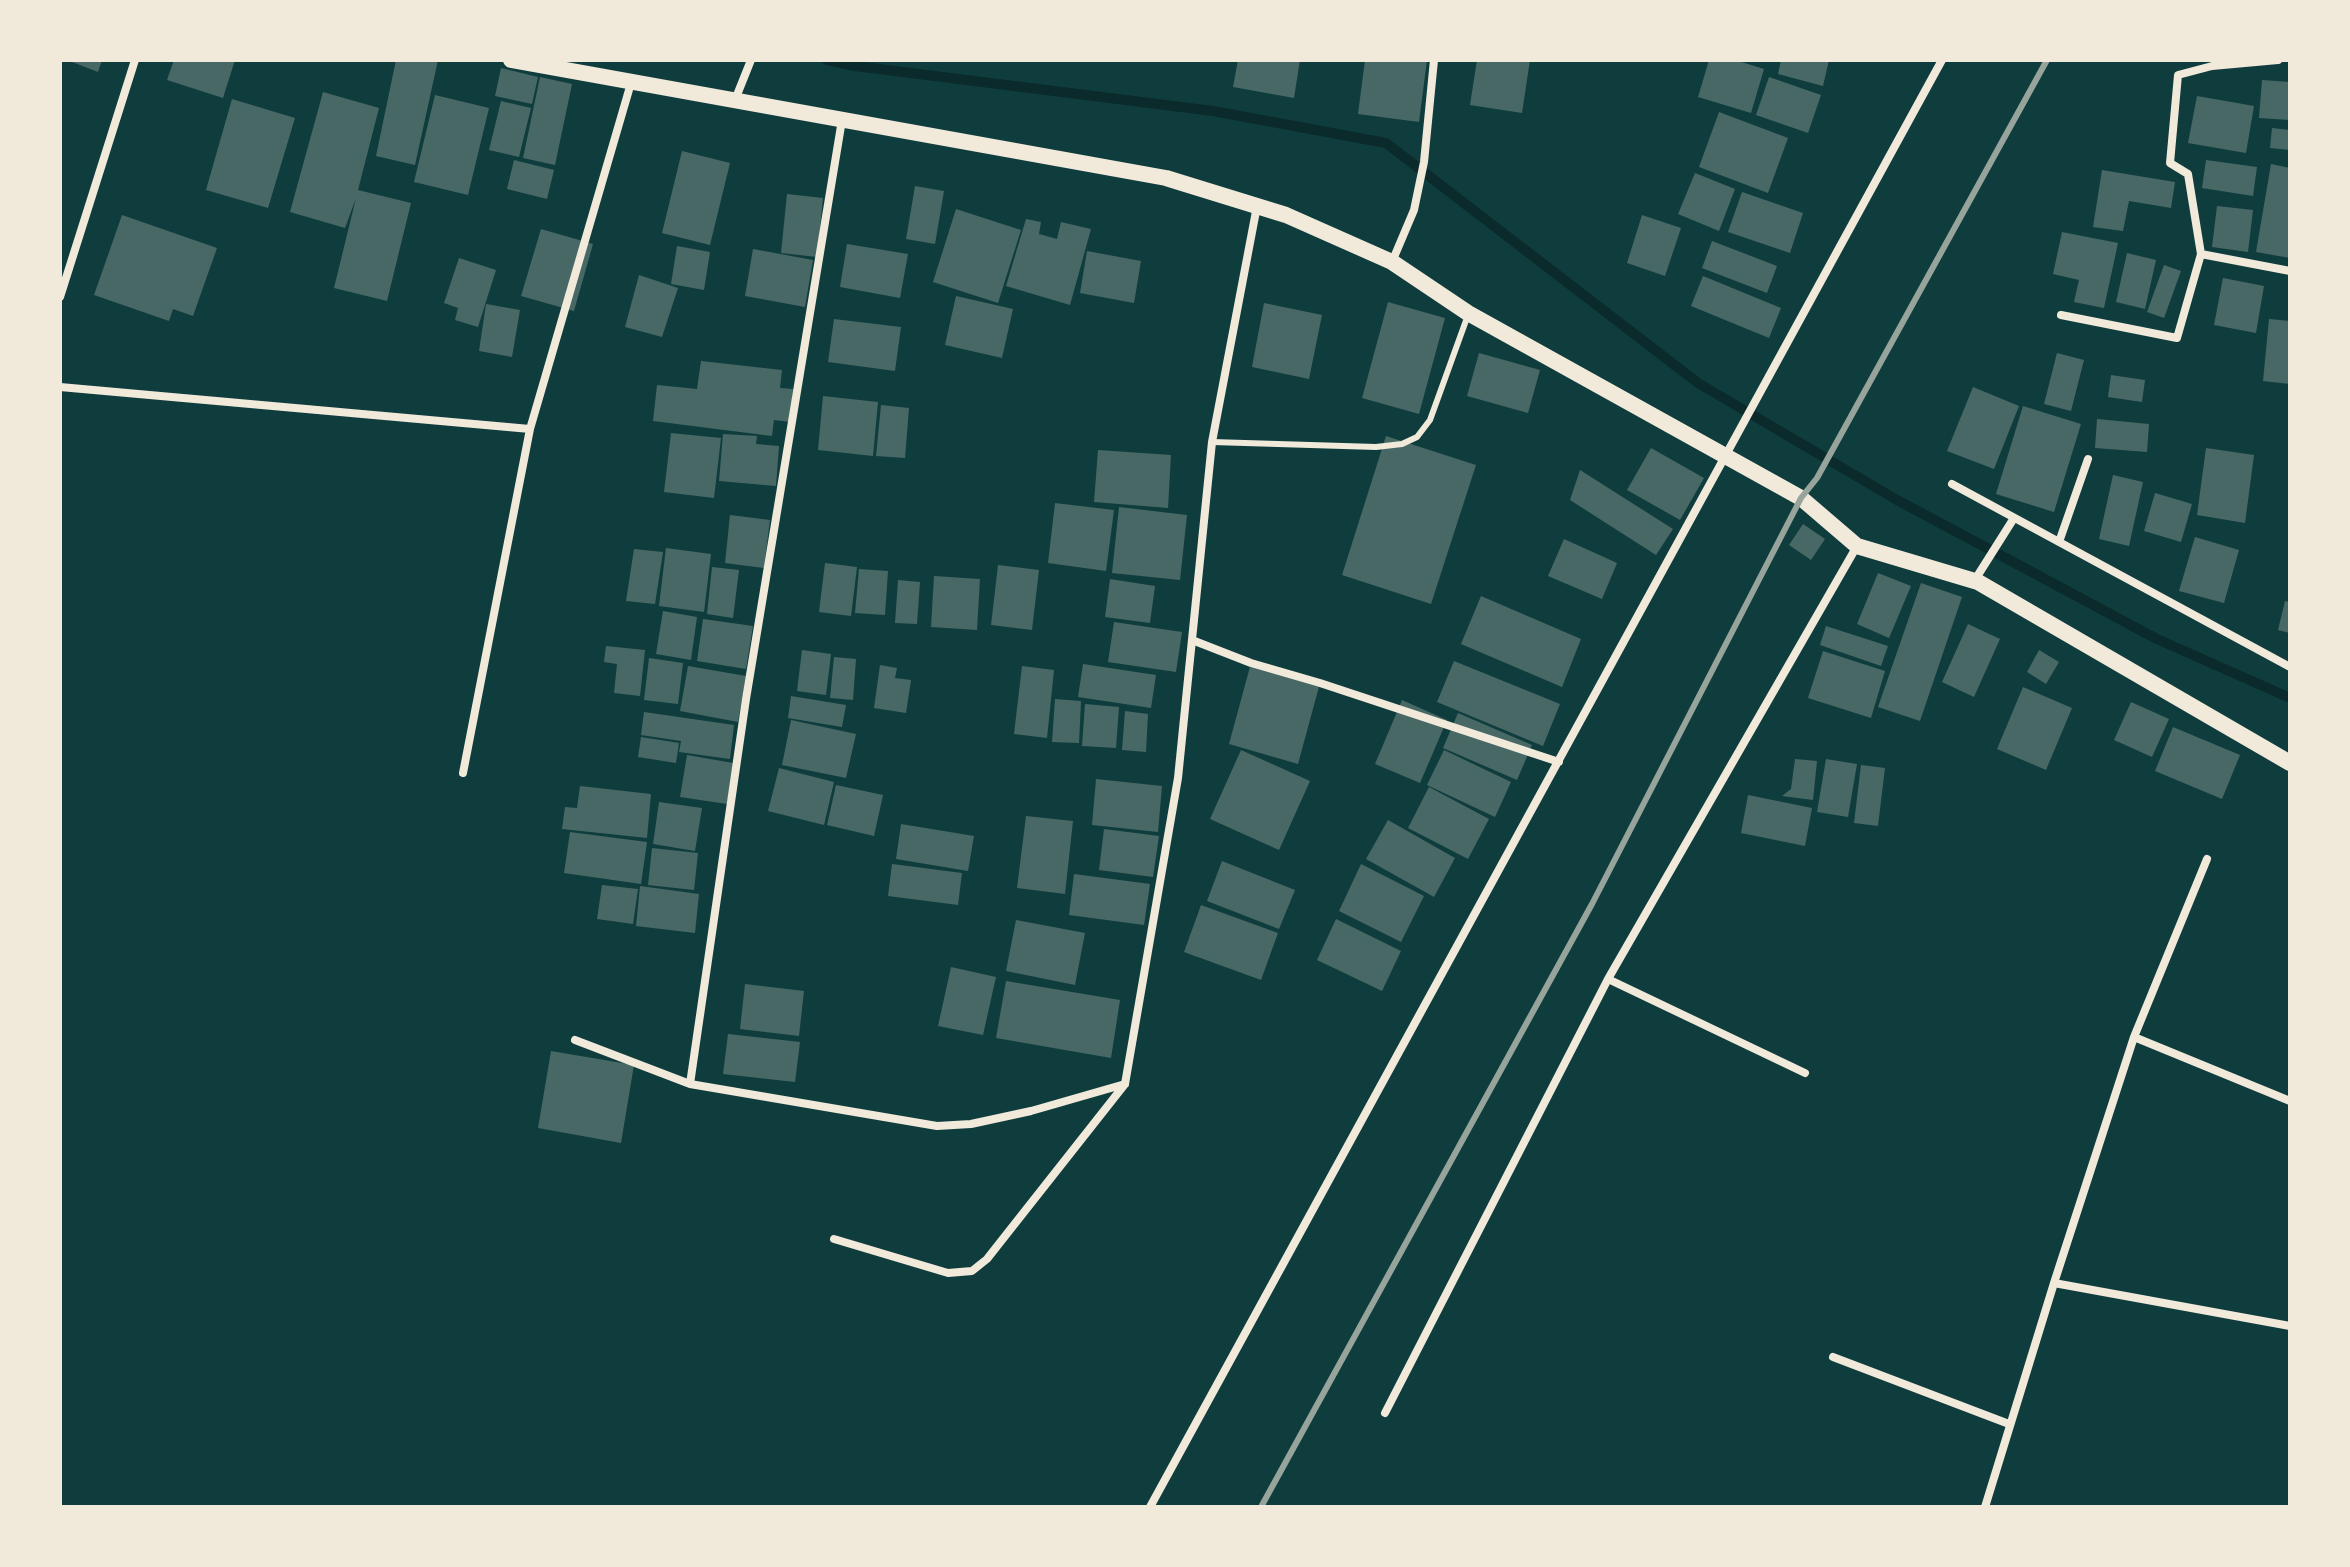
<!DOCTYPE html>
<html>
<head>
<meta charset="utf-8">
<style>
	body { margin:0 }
	#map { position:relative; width:2350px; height:1567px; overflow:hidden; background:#0f3d3e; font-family:Mulish,sans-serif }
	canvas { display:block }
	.frame { position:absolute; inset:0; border:62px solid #f1e9da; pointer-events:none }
</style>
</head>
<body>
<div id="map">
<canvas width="2350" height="1567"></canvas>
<div class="frame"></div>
</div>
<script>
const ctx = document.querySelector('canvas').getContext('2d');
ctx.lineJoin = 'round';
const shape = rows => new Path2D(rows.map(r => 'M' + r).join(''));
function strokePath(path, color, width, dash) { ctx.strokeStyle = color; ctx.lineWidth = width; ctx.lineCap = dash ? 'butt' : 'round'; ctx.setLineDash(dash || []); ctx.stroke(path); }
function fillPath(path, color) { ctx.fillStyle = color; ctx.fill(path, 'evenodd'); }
const stream = shape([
	[827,60,855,66,1213,111,1386,143,1698,383,1897,500,2157,639,2290,698]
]);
const building = shape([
	[67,60,102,60,98,72],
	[174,60,235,60,223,98,167,80],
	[396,60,438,60,415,165,376,156],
	[1238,60,1300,60,1294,98,1233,87],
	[1365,60,1427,60,1419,122,1358,114],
	[1477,60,1530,60,1522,113,1470,105],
	[1709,60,1735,60,1764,69,1751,113,1698,97],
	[1781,60,1829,60,1823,86,1778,74],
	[501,68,538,77,532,104,495,96],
	[540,77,572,84,555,165,523,158],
	[1769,77,1821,95,1808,133,1756,115],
	[2262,80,2290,82,2290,120,2259,118],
	[323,92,379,108,358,190,411,203,387,301,334,288,356,198,345,228,290,212],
	[435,95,489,108,468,195,414,182],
	[2197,96,2254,106,2246,153,2188,143],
	[232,99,295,118,268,208,206,190],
	[501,101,531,108,519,157,489,150],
	[1719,112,1788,138,1768,193,1699,167],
	[2272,128,2290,130,2290,150,2270,148],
	[682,151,730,163,710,245,662,233],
	[514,160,554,170,547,199,507,189],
	[2206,160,2257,167,2253,196,2202,188],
	[2271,164,2290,168,2290,258,2256,252],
	[2102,170,2175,182,2171,208,2129,201,2123,231,2093,227],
	[1695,173,1735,189,1719,231,1678,214],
	[915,186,944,191,935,244,906,239],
	[1742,192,1803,213,1790,253,1728,232],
	[787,194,823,198,817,257,781,253],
	[2217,206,2253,210,2248,252,2212,247],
	[956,209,1021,230,998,303,933,282],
	[122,215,217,248,193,316,173,309,169,321,94,295],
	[1642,215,1681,228,1665,276,1627,263],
	[1026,219,1041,222,1039,234,1057,239,1061,222,1091,229,1070,305,1006,286],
	[541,229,593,244,574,311,521,296],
	[2062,232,2118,243,2104,308,2074,302,2079,280,2053,274],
	[1712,241,1777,266,1767,293,1702,268],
	[847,244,908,254,900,298,840,287],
	[677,246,710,252,704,290,671,284],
	[753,249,813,260,805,307,745,296],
	[1087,251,1141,261,1134,303,1080,293],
	[2127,253,2156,260,2145,309,2116,302],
	[459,258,496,270,478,327,455,320,458,308,444,303],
	[2164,265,2181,271,2164,318,2147,312],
	[639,275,678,288,662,337,625,327],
	[1703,276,1781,308,1769,338,1691,306],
	[2223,278,2264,286,2256,333,2214,325],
	[956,296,1013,309,1002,358,945,345],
	[1388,302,1445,318,1419,414,1362,398],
	[1264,303,1322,315,1309,379,1252,367],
	[486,304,520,310,512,357,479,351],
	[834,319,901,327,895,371,828,362],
	[2269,319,2290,321,2290,384,2263,381],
	[1479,353,1540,370,1528,413,1467,396],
	[2057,353,2084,360,2071,411,2044,404],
	[701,361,782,370,780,388,793,389,790,422,774,420,772,436,653,421,657,385,697,389],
	[2111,375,2145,380,2142,402,2108,397],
	[1973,387,2019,406,1994,469,1947,451],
	[823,396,878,402,873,456,818,450],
	[881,405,909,408,905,458,876,456],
	[2023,406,2081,424,2054,512,1996,494],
	[2097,419,2149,424,2147,452,2095,448],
	[671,433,721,438,714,498,664,492],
	[723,434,757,436,756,444,779,446,776,486,719,481],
	[1386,436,1476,465,1431,604,1342,575],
	[1651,448,1704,478,1680,520,1627,490],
	[2206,448,2254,455,2245,523,2197,515],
	[1098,450,1171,455,1168,508,1094,502],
	[1580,470,1673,529,1656,555,1570,500],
	[2113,475,2143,482,2129,546,2099,539],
	[2155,493,2192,504,2181,542,2144,531],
	[1055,503,1114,510,1106,571,1048,563],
	[1119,507,1187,515,1180,580,1112,573],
	[730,515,770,520,764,568,725,563],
	[1803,524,1825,539,1811,560,1789,545],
	[2195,537,2239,550,2224,603,2179,591],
	[1564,539,1617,563,1602,599,1548,576],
	[666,548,711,554,704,612,659,606],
	[634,549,663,552,655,604,626,601],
	[825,563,857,567,851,616,819,612],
	[998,565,1039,570,1032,630,991,625],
	[712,567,739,570,733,618,707,614],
	[859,569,888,571,885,615,855,613],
	[1878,573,1911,586,1889,638,1857,624],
	[934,576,980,579,977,630,931,627],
	[1110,579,1155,586,1150,623,1105,617],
	[898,580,920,582,917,624,895,623],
	[1921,583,1962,597,1920,721,1878,707],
	[1481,596,1581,639,1562,687,1461,644],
	[2285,601,2290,602,2290,633,2278,630],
	[663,611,697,617,691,660,656,654],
	[703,619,753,626,746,669,697,661],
	[1114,622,1182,632,1176,672,1108,662],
	[1968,624,2000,639,1974,697,1942,682],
	[1826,626,1888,646,1881,666,1820,645],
	[606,646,645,650,640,696,614,693,617,664,604,662],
	[802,650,831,654,826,695,797,691],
	[2039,650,2059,662,2046,684,2027,672],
	[1823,651,1885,671,1871,718,1808,698],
	[834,657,856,659,853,700,830,698],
	[649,658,683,663,678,704,644,700],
	[1454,661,1560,704,1543,746,1437,702],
	[1251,663,1320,683,1298,764,1229,744],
	[1083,664,1156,675,1151,708,1078,697],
	[880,665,897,668,895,678,911,680,906,713,874,708],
	[688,666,746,676,738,722,680,711],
	[1022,666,1054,670,1047,738,1014,734],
	[2023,687,2072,708,2046,770,1997,749],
	[791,696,846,705,842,727,788,718],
	[1055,699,1081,701,1079,743,1052,742],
	[1402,700,1447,720,1420,783,1375,764],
	[2131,702,2169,719,2152,757,2114,740],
	[1085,704,1119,707,1116,748,1082,746],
	[1125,711,1148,714,1146,752,1122,750],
	[644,712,734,725,730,759,679,752,681,741,641,735],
	[1458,713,1532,745,1517,780,1443,748],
	[791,720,856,734,846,778,782,765],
	[2173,727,2240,755,2222,799,2155,771],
	[641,737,679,743,676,763,638,757],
	[1241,750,1310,781,1279,850,1210,819],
	[1444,750,1511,782,1495,817,1427,785],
	[687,755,733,763,727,804,680,797],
	[1795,759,1817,761,1813,800,1782,796,1791,789],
	[1826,759,1857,764,1848,817,1817,812],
	[1861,765,1885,768,1878,826,1854,823],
	[779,768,834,782,824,825,768,811],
	[1096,779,1162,786,1158,832,1092,825],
	[836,785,883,795,874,836,827,825],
	[580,786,651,794,647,838,562,829,565,807,577,808],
	[1429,787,1489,819,1468,859,1408,828],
	[1748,795,1812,808,1805,846,1741,833],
	[659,802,702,808,695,851,653,844],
	[1026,816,1073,821,1065,894,1017,888],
	[1388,820,1455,858,1434,897,1366,859],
	[901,824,974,836,968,871,896,859],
	[1104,829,1159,836,1153,877,1099,870],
	[570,832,647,842,641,884,564,873],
	[652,848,698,853,694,890,648,885],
	[1222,861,1295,890,1279,929,1207,901],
	[892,864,962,873,958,905,888,896],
	[1361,864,1424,896,1401,942,1339,911],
	[1074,874,1150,884,1144,925,1069,915],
	[602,885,638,889,633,924,597,919],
	[640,886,699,894,695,933,636,926],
	[1201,905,1278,933,1261,980,1184,952],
	[1336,919,1401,951,1382,991,1317,960],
	[1016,920,1085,933,1075,985,1006,971],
	[951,967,996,977,983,1035,938,1026],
	[1006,981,1120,1000,1111,1058,996,1038],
	[745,984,804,991,799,1036,740,1029],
	[728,1034,800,1042,795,1082,723,1074],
	[551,1051,634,1065,621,1143,538,1128]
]);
const service = shape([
	[1212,442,1376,447,1402,444,1417,437,1430,420,1468,315]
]);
const minor = shape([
	[735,100,751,60],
	[2201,254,2290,271],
	[1392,262,1414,210,1424,162,1434,60],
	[60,297,135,60],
	[2061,315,2177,338,2201,254,2188,174,2170,163,2178,75,2212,66,2278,60],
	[60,387,530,429],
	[1952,484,2290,667],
	[2059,542,2088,459],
	[1978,581,1978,575,2014,518],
	[1192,640,1251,663,1320,683,1559,762],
	[463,773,530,429,631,83],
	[1608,979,1805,1073],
	[2134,1037,2290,1101],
	[575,1040,690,1084,937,1126,971,1124,1031,1111,1125,1084],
	[690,1084,746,699,842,120],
	[834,1239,948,1273,972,1271,987,1259,1125,1084,1178,778,1212,442,1257,206],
	[2054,1283,2290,1326],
	[1833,1357,2009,1424],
	[1385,1413,1608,979,1857,546],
	[1150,1507,1942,60],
	[1985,1507,2054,1283,2134,1037,2207,859]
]);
const secondary = shape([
	[511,60,1166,178,1286,215,1392,262,1468,313,1801,498,1857,546,1978,582,2290,763]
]);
const rail = shape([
	[1261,1507,1592,904,1801,498,1817,478,2047,60]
]);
strokePath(stream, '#0a2a2b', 10);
fillPath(building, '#486865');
strokePath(service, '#f1e9da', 6);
strokePath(minor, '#f1e9da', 8);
strokePath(secondary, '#f1e9da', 16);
strokePath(rail, '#97a49c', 6);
</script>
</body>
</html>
